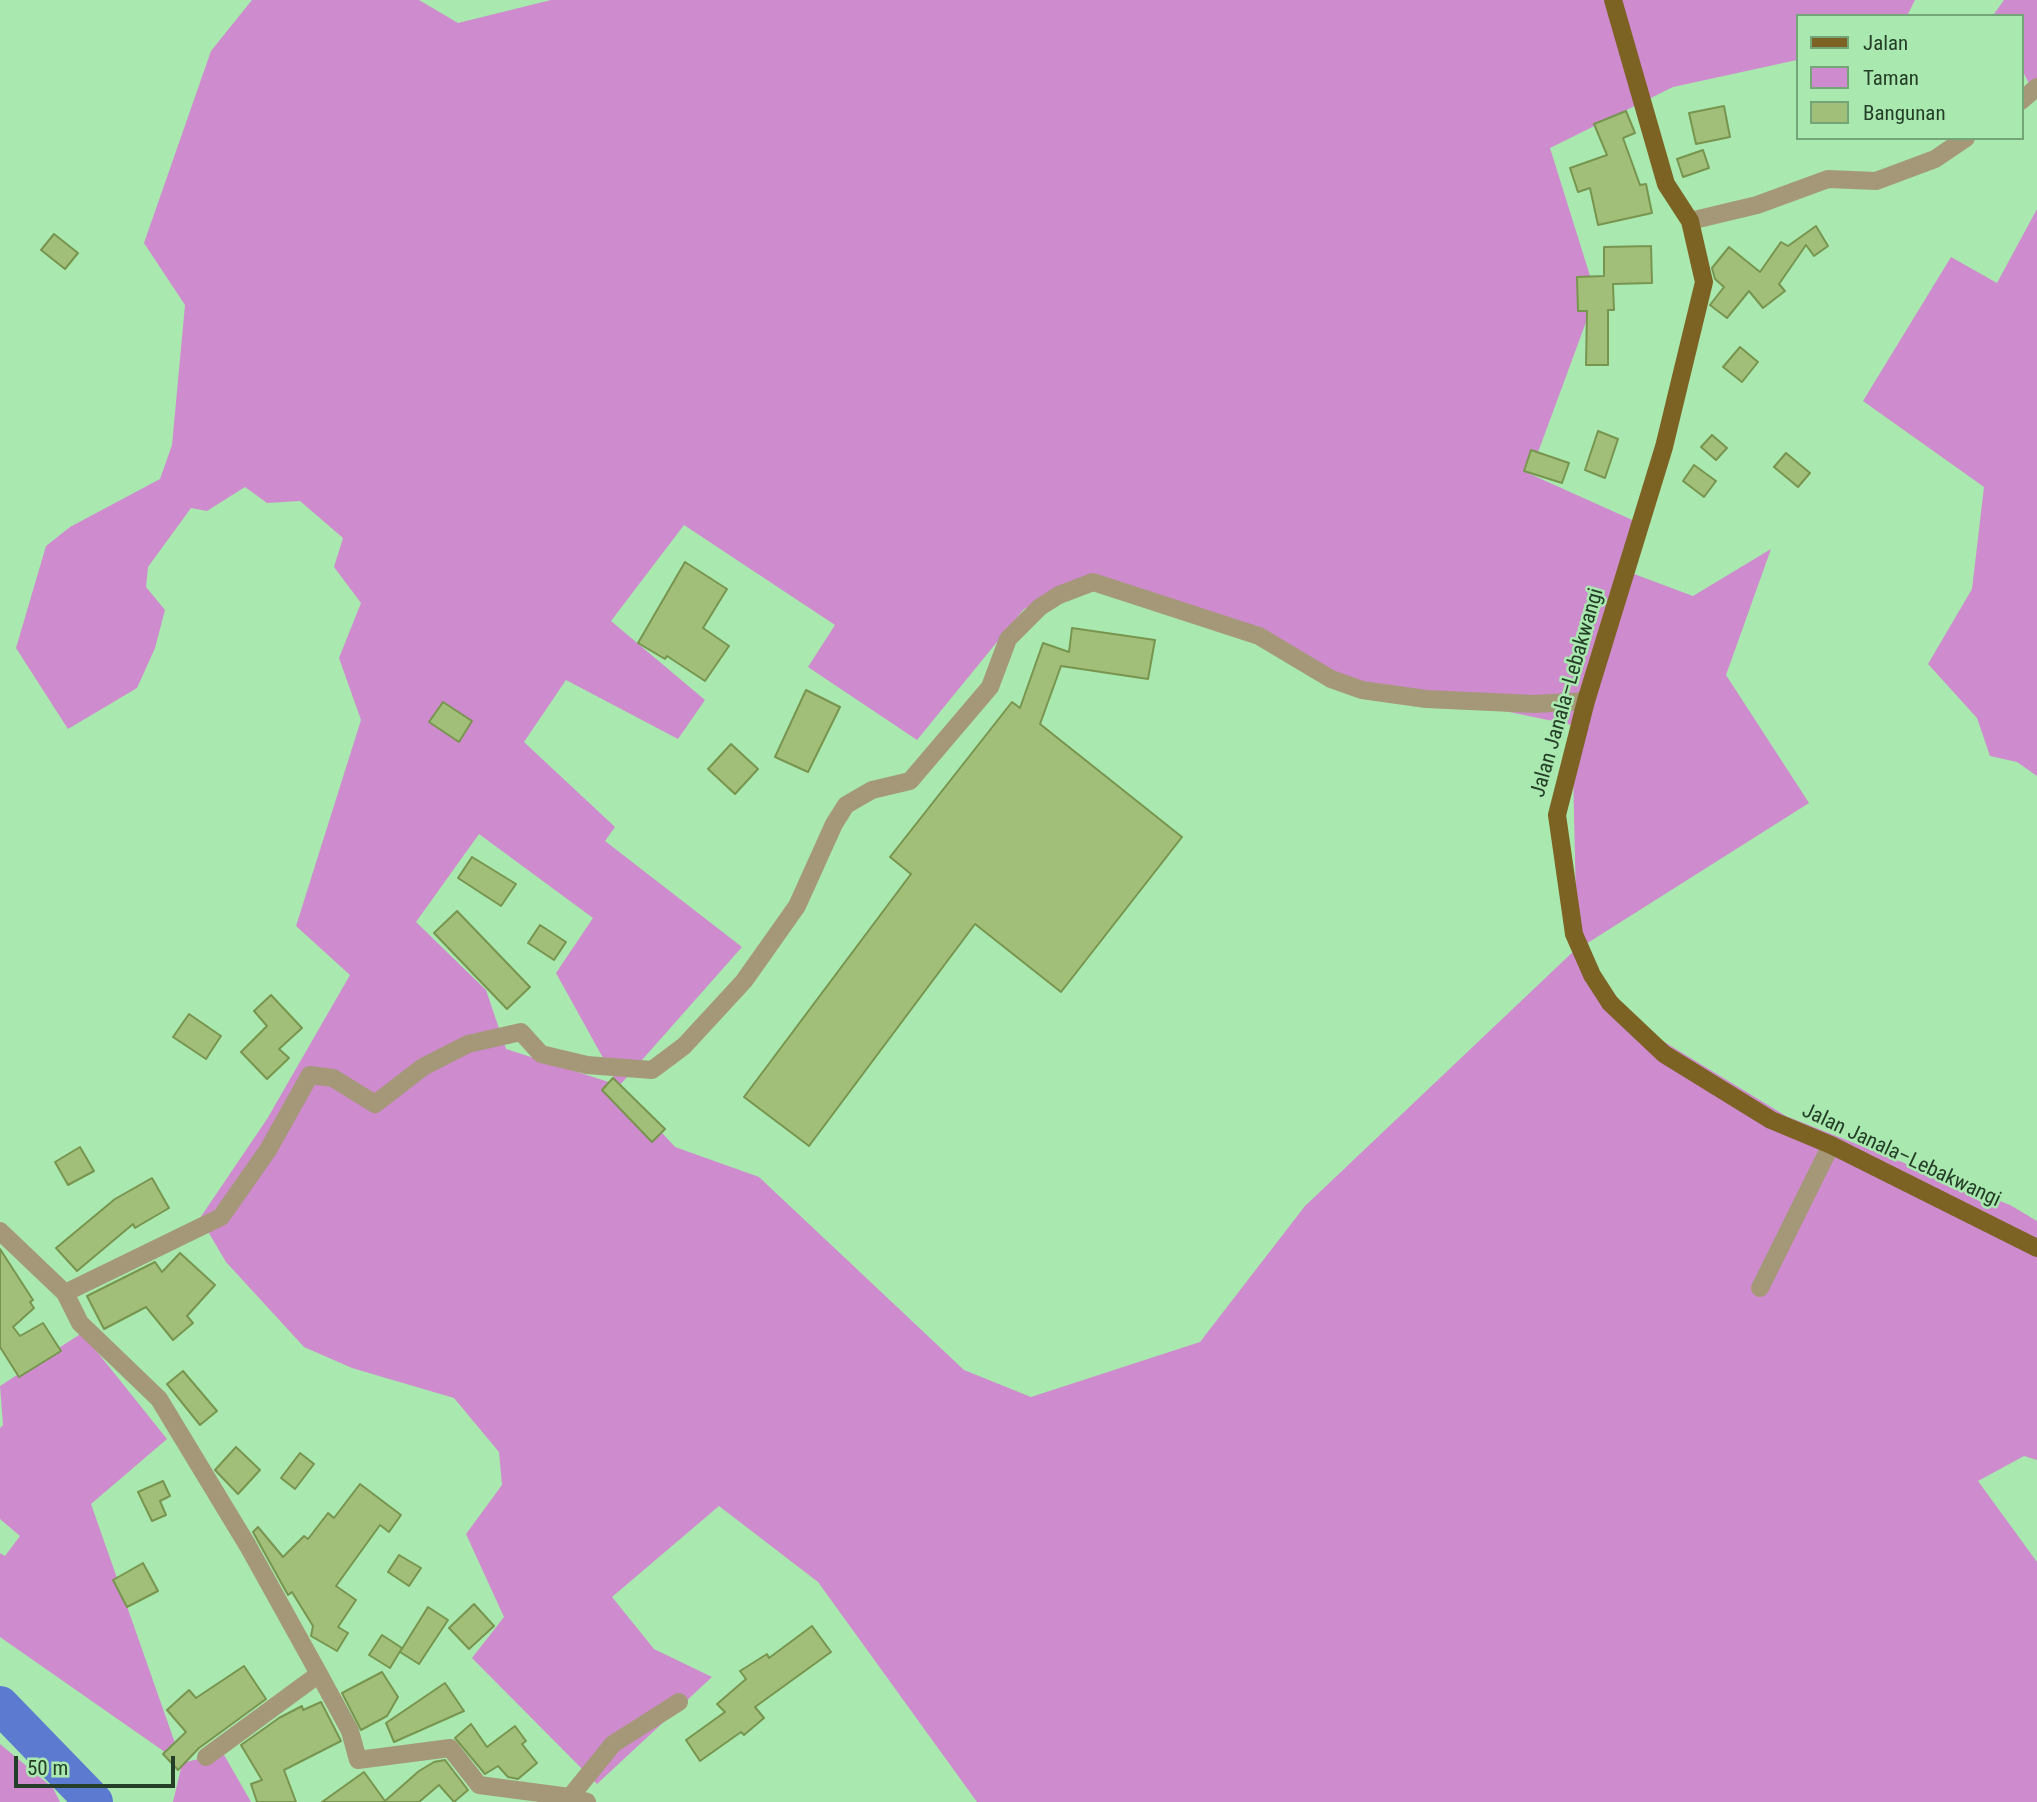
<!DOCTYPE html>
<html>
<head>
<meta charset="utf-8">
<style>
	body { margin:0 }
	#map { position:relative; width:2037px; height:1802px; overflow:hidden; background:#a9e9af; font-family:"Roboto Condensed",sans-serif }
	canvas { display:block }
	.legend { position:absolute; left:1796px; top:14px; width:228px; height:126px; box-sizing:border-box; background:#a9e9af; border:2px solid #74a579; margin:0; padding:9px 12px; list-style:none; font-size:21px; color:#243e27 }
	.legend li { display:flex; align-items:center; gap:14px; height:35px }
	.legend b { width:35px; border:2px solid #74a579 }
	.scale { position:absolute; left:14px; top:1756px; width:161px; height:32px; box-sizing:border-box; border:4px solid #243e27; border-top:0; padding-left:9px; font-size:21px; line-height:24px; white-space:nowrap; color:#243e27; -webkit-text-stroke:5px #a9e9af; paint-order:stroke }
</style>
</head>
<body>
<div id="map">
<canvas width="2037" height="1802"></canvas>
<ul class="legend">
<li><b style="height:9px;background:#7c6323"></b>Jalan</li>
<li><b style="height:19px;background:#ce8bcd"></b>Taman</li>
<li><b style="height:19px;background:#a1bf78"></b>Bangunan</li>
</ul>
<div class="scale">50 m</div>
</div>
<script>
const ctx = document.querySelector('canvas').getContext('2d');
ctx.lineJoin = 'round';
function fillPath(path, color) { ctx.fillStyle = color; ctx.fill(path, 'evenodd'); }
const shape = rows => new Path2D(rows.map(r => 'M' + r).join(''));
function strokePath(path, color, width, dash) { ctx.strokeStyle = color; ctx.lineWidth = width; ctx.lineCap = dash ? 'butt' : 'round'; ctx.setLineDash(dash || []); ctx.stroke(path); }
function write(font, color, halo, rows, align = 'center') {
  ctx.font = font + ' "Roboto Condensed",sans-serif'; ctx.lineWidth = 5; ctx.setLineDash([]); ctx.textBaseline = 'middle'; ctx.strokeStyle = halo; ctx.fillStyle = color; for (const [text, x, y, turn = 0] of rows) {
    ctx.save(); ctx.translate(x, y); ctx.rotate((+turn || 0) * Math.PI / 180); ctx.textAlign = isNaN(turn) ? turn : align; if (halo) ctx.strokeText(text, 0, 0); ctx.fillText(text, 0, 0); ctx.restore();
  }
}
const green = shape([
	[252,0,419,0,458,23,551,0,1915,0,1907,16,1797,16,1797,60,1673,87,1550,148,1596,295,1530,474,1639,523,1626,571,1693,596,1771,549,1726,675,1809,803,1578,949,1643,1029,1786,1116,2010,1205,2037,1221,2037,1460,2024,1456,1978,1481,2037,1562,2037,1802,977,1802,818,1582,719,1506,612,1597,654,1649,712,1677,597,1784,472,1658,504,1617,466,1534,502,1485,499,1452,454,1398,352,1368,304,1347,226,1262,200,1218,267,1119,350,975,296,926,361,720,339,658,361,603,334,567,343,538,300,501,267,503,245,487,207,511,191,508,148,567,146,587,165,610,155,648,137,688,68,729,16,648,46,546,70,527,160,479,172,445,185,305,144,243,211,51],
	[684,525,835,625,808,667,917,740,1024,609,1073,587,1125,594,1351,679,1572,725,1577,948,1305,1206,1200,1342,1031,1397,964,1370,759,1177,675,1147,619,1086,742,947,605,841,615,827,524,742,566,680,678,739,705,700,611,621],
	[479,834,593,918,556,973,618,1085,506,1049,486,990,416,922],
	[2004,0,2037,0,2037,99,2021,68,2021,16,1994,14],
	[2037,209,2037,776,2017,762,1990,756,1977,718,1928,664,1972,589,1984,487,1863,401,1951,257,1997,283],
	[82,1333,167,1439,91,1504,182,1763,223,1753,251,1802,173,1802,182,1764,0,1637,0,1553,5,1556,20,1536,0,1519,0,1428,3,1425,0,1386],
	[0,1744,53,1788,60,1802,0,1802]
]);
const river = shape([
	[0,1705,94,1802]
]);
const building = shape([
	[1724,106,1730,137,1696,144,1689,113,1724,106],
	[1626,111,1635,133,1623,138,1640,185,1646,184,1652,213,1598,225,1590,188,1578,192,1570,168,1607,155,1594,124,1626,111],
	[1703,150,1709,168,1683,177,1677,159,1703,150],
	[1816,226,1828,246,1814,256,1806,245,1779,284,1785,291,1763,308,1749,291,1727,318,1710,305,1724,287,1715,279,1712,268,1729,247,1760,272,1781,242,1788,246,1816,226],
	[54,234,78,253,65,269,41,250,54,234],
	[1651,246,1652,283,1613,284,1614,310,1608,310,1608,365,1586,365,1587,311,1578,311,1577,277,1604,276,1604,247,1651,246],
	[1740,347,1758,362,1742,382,1723,367,1740,347],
	[1598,431,1618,439,1605,478,1585,470,1598,431],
	[1712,435,1727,448,1716,460,1701,447,1712,435],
	[1531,450,1569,463,1562,483,1524,471,1531,450],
	[1786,453,1810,473,1798,487,1774,467,1786,453],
	[1694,465,1716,481,1704,497,1683,481,1694,465],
	[685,562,727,589,703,628,729,646,705,681,667,656,665,659,638,643,685,562],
	[1072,628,1155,640,1148,679,1061,666,1040,724,1182,837,1061,992,975,924,809,1146,744,1097,911,874,890,857,1012,702,1020,708,1043,643,1069,652,1072,628],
	[806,690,840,707,808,772,775,757,806,690],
	[443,702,472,721,459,742,429,722,443,702],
	[731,744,758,769,735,794,708,769,731,744],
	[472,857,516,884,501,906,458,878,472,857],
	[457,911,530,987,507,1009,434,933,457,911],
	[540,925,566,942,554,960,528,943,540,925],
	[271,995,302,1028,279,1049,289,1058,267,1079,241,1052,267,1026,254,1011,271,995],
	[189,1014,221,1036,206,1059,173,1037,189,1014],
	[613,1078,665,1129,652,1142,602,1090,613,1078],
	[80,1147,94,1171,68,1185,55,1162,80,1147],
	[152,1178,169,1208,135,1228,133,1224,77,1271,56,1248,115,1199,152,1178],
	[0,1249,33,1300,30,1302,34,1308,13,1327,20,1336,43,1323,61,1351,19,1377,0,1347,0,1249],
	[180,1253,215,1285,187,1316,193,1323,173,1340,146,1307,104,1329,87,1296,155,1262,162,1272,180,1253],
	[183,1371,217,1411,200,1425,167,1384,183,1371],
	[236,1447,260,1470,238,1494,215,1470,236,1447],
	[300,1453,314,1464,295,1489,281,1478,300,1453],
	[163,1481,170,1496,160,1501,166,1515,152,1521,138,1492,163,1481],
	[360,1484,401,1515,389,1532,380,1525,336,1586,356,1600,338,1627,348,1633,337,1651,311,1636,313,1626,292,1592,288,1595,253,1532,258,1527,283,1557,304,1536,308,1539,328,1513,334,1518,360,1484],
	[399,1555,421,1568,409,1586,388,1572,399,1555],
	[143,1563,158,1591,127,1607,113,1580,143,1563],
	[474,1604,494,1626,469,1649,449,1628,474,1604],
	[428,1607,448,1620,419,1664,400,1652,428,1607],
	[812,1626,831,1652,755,1707,764,1718,744,1735,741,1732,700,1761,686,1740,725,1712,717,1704,746,1679,740,1671,767,1654,769,1658,812,1626],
	[382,1635,402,1648,390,1668,369,1655,382,1635],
	[244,1666,266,1699,199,1748,178,1770,163,1754,186,1732,167,1710,189,1690,196,1698,244,1666],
	[382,1672,398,1697,387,1716,361,1730,342,1693,382,1672],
	[445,1683,464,1711,394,1742,386,1723,445,1683],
	[321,1702,341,1741,284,1770,296,1802,257,1802,251,1784,262,1780,241,1745,279,1718,302,1706,303,1710,321,1702],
	[471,1724,487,1747,515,1726,526,1741,522,1744,537,1763,518,1779,508,1777,498,1766,485,1774,455,1738,471,1724],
	[445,1760,468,1790,454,1802,439,1785,419,1802,322,1802,364,1772,385,1801,419,1771,434,1762,445,1760]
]);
const minor = shape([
	[2021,101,2037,87],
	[1690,221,1757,205,1828,179,1876,181,1935,159,1966,138],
	[0,1231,65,1293,80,1323,159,1399,248,1546,319,1674,350,1731,358,1760,450,1748,479,1785,570,1797,587,1802],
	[1760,1288,1831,1145],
	[65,1293,221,1217,268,1150,310,1075,333,1078,375,1104,423,1067,468,1044,521,1032,541,1054,587,1065,652,1070,684,1046,744,981,797,906,834,824,846,805,872,790,910,781,990,687,1008,639,1040,607,1059,595,1093,582,1259,636,1331,679,1362,690,1426,699,1534,704,1586,701],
	[206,1757,319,1674],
	[570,1797,613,1744,679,1702]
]);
const primary = shape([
	[1613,0,1666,184,1690,221,1704,282,1664,447,1586,701,1557,815,1574,934,1592,975,1610,1003,1664,1054,1771,1120,1831,1145,2037,1248]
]);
const streetNames = [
	["Jalan Janala–Lebakwangi",1568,693,-74],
	["Jalan Janala–Lebakwangi",1901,1156,25]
];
fillPath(green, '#ce8bcd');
strokePath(river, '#5b7ad0', 38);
fillPath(building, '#a1bf78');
strokePath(building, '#78954f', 2);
strokePath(minor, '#a59879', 18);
strokePath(primary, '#7c6323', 18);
write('21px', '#243e27', '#a9e9af', streetNames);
</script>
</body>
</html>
